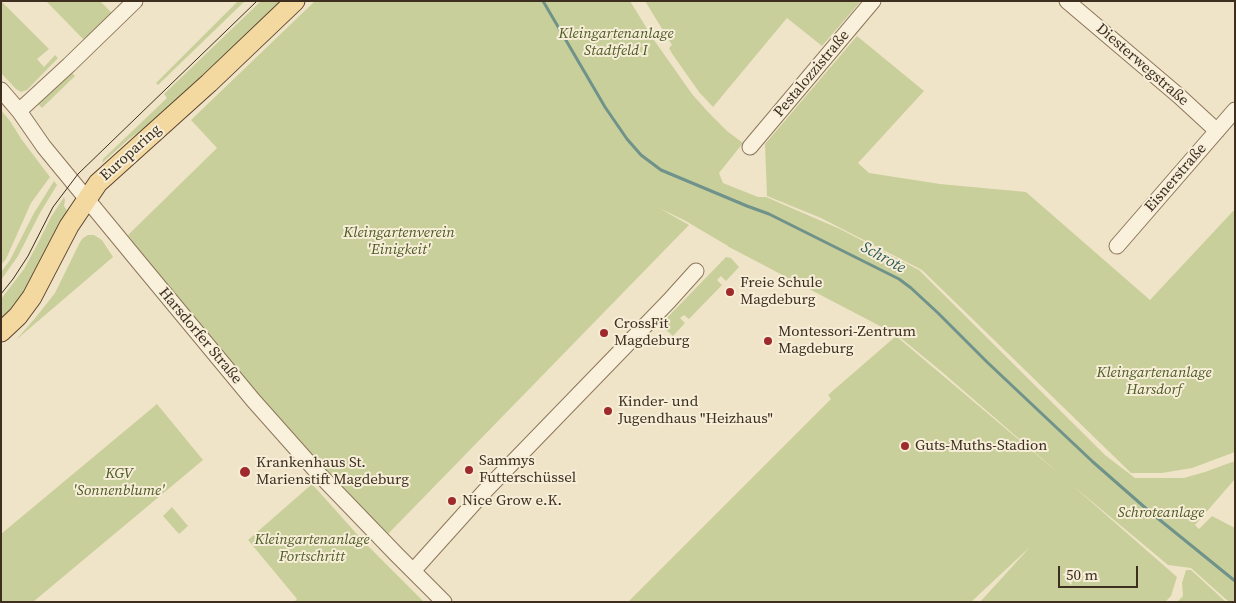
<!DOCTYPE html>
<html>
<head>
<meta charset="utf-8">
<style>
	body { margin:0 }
	#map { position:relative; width:1236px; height:603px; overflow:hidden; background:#f0e4c8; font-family:"Source Serif 4",serif }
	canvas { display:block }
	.frame { position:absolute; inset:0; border:2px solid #3d2e20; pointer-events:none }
	.scale { position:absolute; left:1058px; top:566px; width:80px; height:22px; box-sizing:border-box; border:2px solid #3d2e20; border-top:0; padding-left:6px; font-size:15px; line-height:18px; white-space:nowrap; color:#3d2e20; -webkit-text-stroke:4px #f7eed8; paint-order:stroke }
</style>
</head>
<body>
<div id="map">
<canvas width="1236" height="603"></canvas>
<div class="frame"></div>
<div class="scale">50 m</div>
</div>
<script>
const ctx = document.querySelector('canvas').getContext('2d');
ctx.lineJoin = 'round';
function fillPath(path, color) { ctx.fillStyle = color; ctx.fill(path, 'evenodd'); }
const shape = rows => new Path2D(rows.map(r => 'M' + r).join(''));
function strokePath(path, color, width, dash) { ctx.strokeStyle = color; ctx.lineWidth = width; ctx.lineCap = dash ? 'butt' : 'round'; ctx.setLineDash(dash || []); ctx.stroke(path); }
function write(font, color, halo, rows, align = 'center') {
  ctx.font = font + ' "Source Serif 4",serif'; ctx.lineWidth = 4; ctx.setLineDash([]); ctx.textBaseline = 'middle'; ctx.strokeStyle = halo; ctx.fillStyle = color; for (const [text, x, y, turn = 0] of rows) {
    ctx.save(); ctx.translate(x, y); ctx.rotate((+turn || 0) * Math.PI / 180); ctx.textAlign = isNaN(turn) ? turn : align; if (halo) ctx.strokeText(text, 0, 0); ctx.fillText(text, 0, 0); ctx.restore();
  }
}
const green = shape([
	[1,1,49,49,37,59,44,67,55,55,58,58,27,90,21,92,16,89,1,73],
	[46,1,100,1,112,13,85,41],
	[238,1,245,1,158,85,156,83],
	[261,1,286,1,150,124,129,139,102,163,103,159,167,98,164,94],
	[315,1,630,1,654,40,692,94,709,113,727,131,743,143,719,173,723,183,758,197,766,197,840,229,919,270,1105,455,1135,478,1184,478,1205,472,1235,461,1235,479,1195,525,1199,529,1212,516,1235,528,1235,602,1229,602,1191,568,1168,565,1072,485,1177,577,1171,596,1165,602,980,602,1030,547,971,602,628,602,831,399,828,395,896,336,1063,477,942,372,897,335,729,247,728,247,728,246,684,220,659,208,689,225,388,534,312,457,258,396,147,261,128,235,217,148,191,120],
	[645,1,861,1,822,46,787,18,713,107,699,92,673,55,669,48,672,45],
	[857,36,924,91,858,163,869,173,940,184,1026,192,1150,300,1235,209,1235,452,1192,468,1162,473,1131,473,922,270,821,218,767,196,765,144],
	[69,70,75,76,42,108,36,102],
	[1,110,10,121,22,140,50,177,31,203,6,259,1,265],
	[54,181,57,185,40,213,18,256,1,280,1,272,10,260,34,213],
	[64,197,65,200,64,206,68,212,20,302,1,324,1,299,24,269,37,245,51,217],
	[88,235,94,235,102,240,113,257,16,340,36,317,55,293,80,242,83,238],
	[726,257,731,258,739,267,726,281,721,276,717,280,722,285,689,319,684,315,680,318,685,323,673,336,660,325],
	[157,404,203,460,33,602,1,602,1,534],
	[312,484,365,543,424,602,294,602,297,599,248,540],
	[172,507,188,526,179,534,163,516],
	[1186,570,1191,570,1226,602,1177,602,1183,596,1182,583]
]);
const stream = shape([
	[543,1,605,107,627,139,641,155,661,170,747,206,769,214,899,279,911,288,938,313,987,362,1093,462,1150,512,1235,581]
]);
const minor = shape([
	[1067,1,1179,96,1217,131],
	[1,90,19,111,44,147,142,266,253,400,317,472,396,554,444,602],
	[19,111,69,65,135,1],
	[750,147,873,1],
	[1117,246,1235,110],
	[413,571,484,492,669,301,696,271]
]);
const major = shape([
	[1,332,18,316,32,297,69,226,98,183,209,83,295,1]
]);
const tram = shape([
	[1,294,13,279,28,256,53,207,78,174,257,1]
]);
const markers = [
	[730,292,5,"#9e2a2b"],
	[604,333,5,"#9e2a2b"],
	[768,341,5,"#9e2a2b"],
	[608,411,5,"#9e2a2b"],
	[905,446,5,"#9e2a2b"],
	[469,470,5,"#9e2a2b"],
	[245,472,6,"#9e2a2b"],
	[452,501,5,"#9e2a2b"]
];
const parkNames = [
	["Kleingartenanlage",616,34],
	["Stadtfeld I",616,51],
	["Kleingartenverein",399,233],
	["'Einigkeit'",399,250],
	["Kleingartenanlage",1154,373],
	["Harsdorf",1154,390],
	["KGV",119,474],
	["'Sonnenblume'",119,491],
	["Schroteanlage",1161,513],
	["Kleingartenanlage",312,540],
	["Fortschritt",312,557]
];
const streetNames = [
	["Diesterwegstraße",1142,65,41],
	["Pestalozzistraße",812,74,-50],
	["Europaring",131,153,-42],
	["Eisnerstraße",1176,178,-49],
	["Harsdorfer Straße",200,336,50]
];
const poiNames = [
	["Freie Schule",740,283],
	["Magdeburg",740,300],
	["CrossFit",614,324],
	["Magdeburg",614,341],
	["Montessori-Zentrum",778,332],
	["Magdeburg",778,349],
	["Kinder- und",618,402],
	["Jugendhaus \"Heizhaus\"",618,419],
	["Guts-Muths-Stadion",915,446],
	["Sammys",479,461],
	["Futterschüssel",479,478],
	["Krankenhaus St.",256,463],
	["Marienstift Magdeburg",256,480],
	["Nice Grow e.K.",462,501]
];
const waterNames = [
	["Schrote",883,258,29]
];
fillPath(green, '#c9cf9b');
strokePath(stream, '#6f938a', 3);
strokePath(minor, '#8d765c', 17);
strokePath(major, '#5b4430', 21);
strokePath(minor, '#faf1dc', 15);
strokePath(major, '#f3d9a0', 19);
strokePath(tram, '#3d2e20', 1);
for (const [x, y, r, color] of markers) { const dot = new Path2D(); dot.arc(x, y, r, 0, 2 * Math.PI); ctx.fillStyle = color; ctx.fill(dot); strokePath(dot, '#f7eed8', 2); }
write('italic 15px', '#4d5a26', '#f7eed8', parkNames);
write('15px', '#3d2e20', '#f7eed8', streetNames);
write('15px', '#3d2e20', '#f7eed8', poiNames, 'left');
write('italic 16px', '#2f5d5a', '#f7eed8', waterNames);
</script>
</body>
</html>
